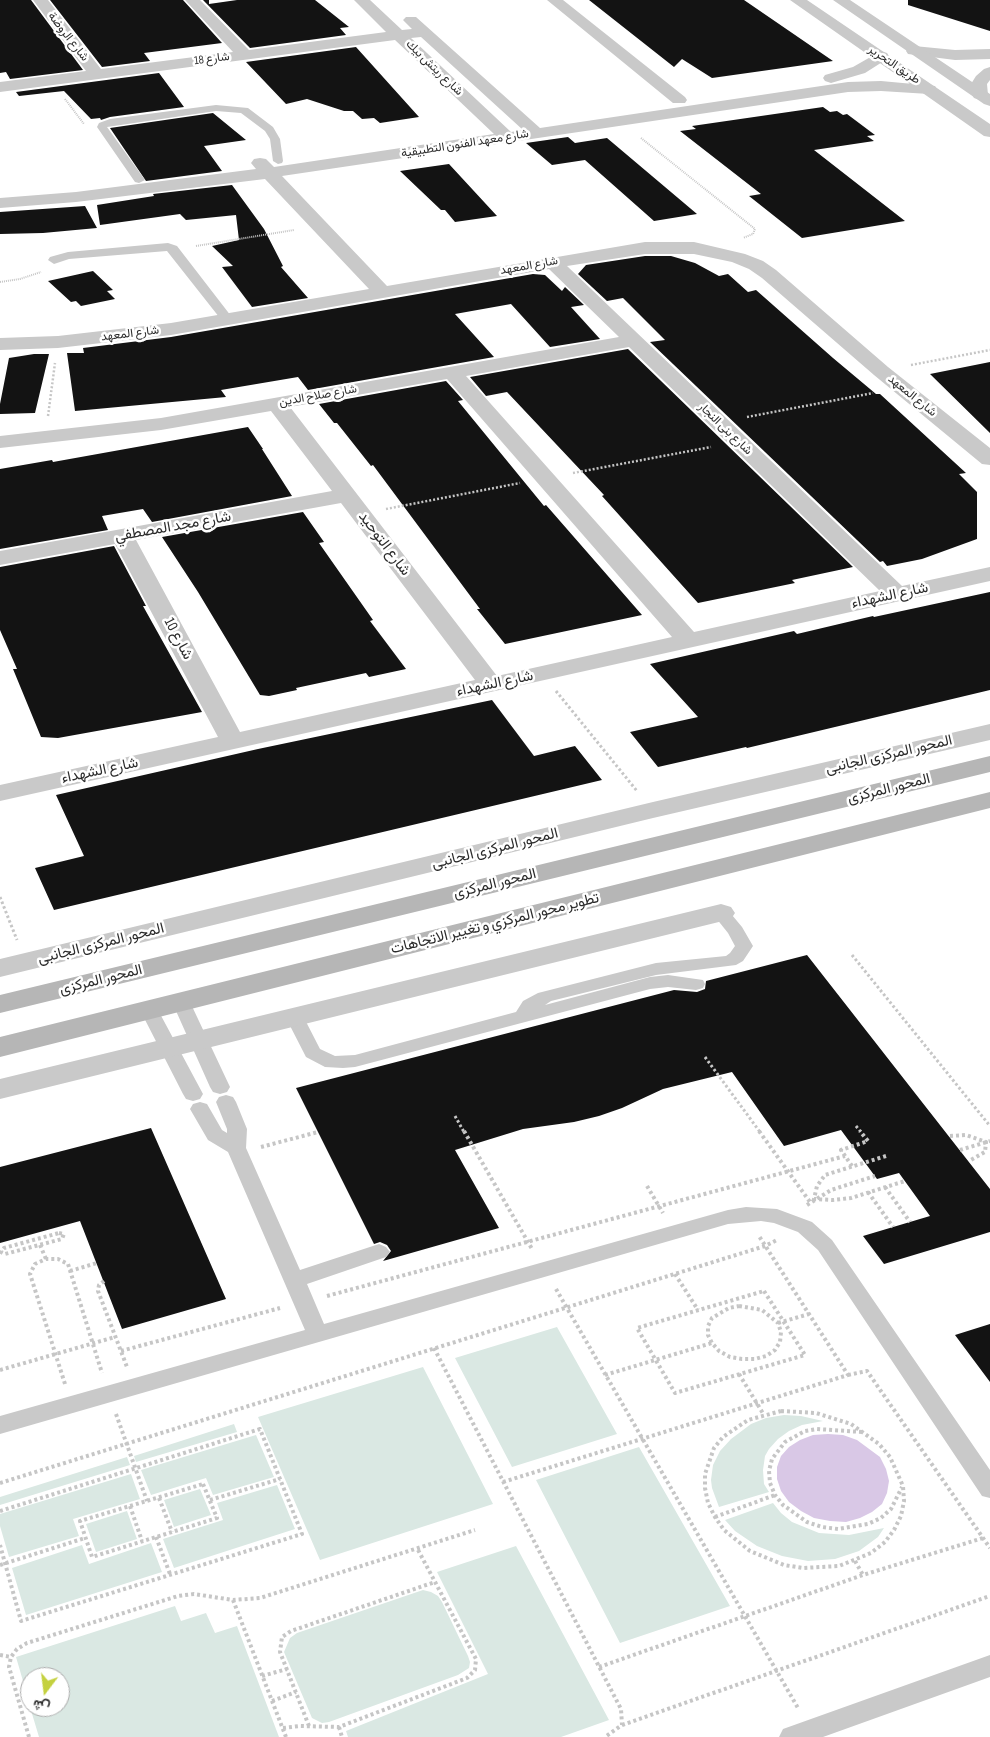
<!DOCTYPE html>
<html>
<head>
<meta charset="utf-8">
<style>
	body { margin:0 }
	#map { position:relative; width:990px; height:1737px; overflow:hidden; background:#fff; font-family:"Sofia Sans Condensed",Vazirmatn,sans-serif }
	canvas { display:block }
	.north { position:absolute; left:20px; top:1667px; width:50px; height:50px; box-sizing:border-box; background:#fff; border:1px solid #ababab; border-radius:50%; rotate:195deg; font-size:14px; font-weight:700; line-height:20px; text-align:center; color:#2c2c2c }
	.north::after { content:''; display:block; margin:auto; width:18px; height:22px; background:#c4d13f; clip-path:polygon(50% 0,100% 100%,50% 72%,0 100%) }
</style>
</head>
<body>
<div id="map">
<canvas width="990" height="1737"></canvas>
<div class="north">ش</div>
</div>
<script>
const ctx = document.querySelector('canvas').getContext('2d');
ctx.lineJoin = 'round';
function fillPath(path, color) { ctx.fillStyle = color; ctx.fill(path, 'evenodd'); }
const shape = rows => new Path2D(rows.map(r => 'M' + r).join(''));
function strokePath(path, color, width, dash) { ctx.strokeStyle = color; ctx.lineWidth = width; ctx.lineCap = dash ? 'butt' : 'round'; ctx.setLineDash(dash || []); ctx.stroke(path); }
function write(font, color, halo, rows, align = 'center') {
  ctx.font = font + ' "Sofia Sans Condensed",Vazirmatn,sans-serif'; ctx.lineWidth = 5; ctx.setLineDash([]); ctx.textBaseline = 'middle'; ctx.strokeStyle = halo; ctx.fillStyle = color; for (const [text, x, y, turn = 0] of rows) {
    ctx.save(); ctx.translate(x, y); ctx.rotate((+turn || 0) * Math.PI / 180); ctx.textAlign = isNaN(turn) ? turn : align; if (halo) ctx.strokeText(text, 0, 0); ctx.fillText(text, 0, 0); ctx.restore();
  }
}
const green = shape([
	[557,1327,617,1434,512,1467,455,1358],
	[423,1367,493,1504,320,1560,258,1417],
	[784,1415,801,1416,823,1421,802,1425,789,1431,778,1439,769,1449,765,1456,763,1470,764,1484,769,1492,719,1507,712,1488,711,1480,713,1465,720,1451,731,1439,751,1424,766,1418],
	[234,1424,237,1432,136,1462,134,1456],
	[256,1435,274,1477,213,1495,206,1478,151,1495,141,1470],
	[639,1447,730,1606,620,1643,536,1480],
	[127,1457,130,1465,0,1505,0,1497],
	[131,1474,140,1499,73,1519,79,1536,9,1557,0,1526,0,1514],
	[277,1485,295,1529,174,1568,163,1539,223,1520,217,1503],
	[200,1489,211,1515,174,1527,164,1500],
	[773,1503,781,1513,792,1522,819,1533,849,1535,884,1528,878,1537,859,1551,835,1559,808,1561,782,1556,757,1546,735,1531,725,1520],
	[127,1511,137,1539,96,1552,86,1524],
	[151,1543,162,1572,26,1615,12,1568,82,1545,89,1564],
	[516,1546,609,1720,561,1737,348,1737,346,1731,488,1674,437,1572],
	[423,1590,431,1592,438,1596,442,1602,468,1656,470,1662,469,1668,458,1675,329,1722,322,1723,312,1718,284,1652,290,1638,297,1633],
	[175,1606,181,1621,206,1613,215,1633,237,1626,279,1737,39,1737,30,1707,60,1707,60,1677,30,1677,30,1705,16,1657]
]);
const water = shape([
	[828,1434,843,1435,857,1440,880,1457,886,1469,889,1481,887,1493,882,1504,872,1512,860,1518,846,1522,830,1521,814,1518,801,1511,789,1502,781,1491,777,1479,777,1467,781,1456,789,1447,800,1440,813,1435]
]);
const building = shape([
	[0,0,31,0,83,70,10,79,6,72,0,73],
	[50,0,183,0,222,43,144,53,150,61,102,67],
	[203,0,209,0,209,4,237,0,315,0,349,27,340,28,346,35,250,48],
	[589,0,744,0,833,61,712,78,682,59,674,67],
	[908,0,990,0,990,31,908,5],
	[356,47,419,117,380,123,374,118,362,119,353,111,344,111,307,99,286,104,246,62],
	[159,73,184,107,110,117,101,120,100,118,91,119,64,91,19,96,16,92],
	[823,107,830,112,837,111,843,115,847,114,875,135,867,136,874,141,814,150,905,221,802,238,749,196,761,194,680,131,696,129,692,126],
	[213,113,246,140,204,146,222,171,146,181,110,128],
	[568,137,575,143,607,138,697,214,654,221,585,160,552,165,526,143],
	[449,164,497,216,455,222,445,210,441,210,400,171],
	[232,185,264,229,283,266,281,267,308,298,252,307,222,267,233,266,212,246,239,240,236,215,186,220,180,214,100,225,97,205,154,196,153,194],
	[85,206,97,228,43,233,0,234,0,212],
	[645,256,671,256,695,263,719,276,728,274,748,292,756,290,833,358,876,394,880,394,966,473,959,474,977,492,977,539,922,559,887,566,883,561,880,562,650,342,665,340,623,298,607,301,578,274,586,265],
	[93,271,113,290,107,291,115,299,81,306,76,301,71,302,48,281],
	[533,274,545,275,562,291,565,287,584,305,571,307,600,339,550,347,511,304,455,314,494,357,308,390,298,377,221,390,226,397,75,411,67,353,84,353,83,348,171,337],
	[628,349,853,567,792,580,795,583,698,603,602,496,604,495,507,392,486,396,470,377],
	[34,354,49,354,35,413,0,414,0,404,9,358],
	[990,362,990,433,930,374],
	[446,381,463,400,458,401,544,506,546,505,642,615,505,644,477,609,480,609,373,465,371,466,337,423,334,423,319,404],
	[248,427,263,449,262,449,292,496,152,522,143,509,102,516,108,530,0,549,0,469,52,460,53,462],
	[303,512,324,542,319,543,373,620,370,621,406,669,369,677,366,673,296,688,297,690,269,696,260,695,198,592,162,537],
	[114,546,146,606,143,606,202,712,58,738,41,737,13,669,17,669,0,630,0,567],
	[990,592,990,690,747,748,746,747,658,767,630,732,698,717,650,664,794,631,797,634,873,616,874,617],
	[492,700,534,756,575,746,602,780,54,910,35,868,84,856,56,795,258,749],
	[807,955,990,1189,990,1232,884,1264,863,1236,930,1216,899,1173,877,1179,841,1130,784,1146,732,1072,663,1089,622,1108,599,1116,574,1122,523,1129,455,1150,499,1228,383,1261,391,1251,387,1245,380,1242,374,1244,296,1088,674,990,697,992,705,989,706,981],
	[151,1128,226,1299,122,1329,80,1221,0,1243,0,1167],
	[990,1324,990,1382,955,1335]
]);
const pathFar3 = shape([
	[65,99,84,124],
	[641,138,755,229,753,234,743,238],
	[196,246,294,230],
	[0,282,20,279,41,272]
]);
const pathFar2 = shape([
	[911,365,990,350],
	[48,416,55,363],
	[747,417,873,393],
	[573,473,711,447],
	[386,509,520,483]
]);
const pathFar1 = shape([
	[556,691,637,791],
	[0,897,17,940],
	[852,955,990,1126],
	[705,1057,760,1132],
	[455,1116,464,1132],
	[856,1126,861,1132]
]);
const path = shape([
	[464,1131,532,1249],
	[759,1131,810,1202],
	[950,1136,966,1135,986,1142,985,1152,969,1161],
	[261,1147,318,1132],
	[960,1150,990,1141],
	[886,1156,825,1175,817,1186,814,1199,833,1200,851,1198,905,1181],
	[852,1166,841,1150,868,1141,860,1131],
	[647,1186,663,1213],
	[885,1187,910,1222],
	[868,1192,893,1227],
	[807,1205,831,1190,875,1176],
	[59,1233,64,1234,62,1239,5,1254,1,1252,4,1248,59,1233],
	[40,1245,46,1259],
	[70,1271,97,1263],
	[675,1274,698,1310],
	[104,1281,99,1285,98,1291,127,1367],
	[556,1289,798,1708],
	[764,1291,805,1355,675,1393,637,1328,764,1291],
	[327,1296,845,1156],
	[739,1306,762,1310,778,1323,781,1332,780,1342,775,1350,766,1356,755,1359,742,1359,730,1357,719,1351,712,1343,708,1335,708,1326,712,1318,729,1308,739,1306],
	[778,1323,809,1314],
	[434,1348,621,1709,622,1725,605,1737],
	[121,1351,280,1308],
	[0,1370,115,1337],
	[739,1374,764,1415],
	[605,1375,712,1343],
	[848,1375,867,1371,990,1548],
	[65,1384,30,1274,35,1264,46,1259,58,1259,68,1264,102,1373],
	[781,1411,816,1413,851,1424,879,1444,890,1457,903,1486,904,1501,901,1516,894,1530,885,1542,871,1553,839,1566,803,1568,784,1565,750,1551,724,1530,715,1517,708,1503,705,1488,705,1474,714,1448,723,1437,748,1420,781,1411],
	[116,1414,147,1501],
	[862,1432,817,1429,805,1431,785,1442,772,1459,769,1471,770,1483,775,1495,783,1505,807,1522,822,1527,838,1529,868,1524,881,1518,891,1509,902,1487],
	[503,1482,848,1375,759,1236],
	[0,1483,765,1246,777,1240],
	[203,1484,217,1518,92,1557,80,1521,203,1484],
	[159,1498,172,1532],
	[210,1500,280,1479],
	[130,1506,142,1541],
	[0,1511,260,1429,302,1534,21,1621,0,1545],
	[715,1517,775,1495],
	[156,1537,170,1574],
	[855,1561,863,1575],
	[0,1565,85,1538],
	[233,1600,286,1737],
	[0,1655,11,1657],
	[599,1667,863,1575,983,1538],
	[262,1676,287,1669],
	[272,1701,296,1692],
	[622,1725,990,1596],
	[309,1726,280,1652,282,1637,291,1631,435,1582],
	[339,1727,342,1737],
	[283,1728,300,1726,339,1727,467,1678,475,1670,476,1659,417,1548],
	[29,1737,9,1667,11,1657,17,1649,27,1643,178,1596,194,1594,233,1600,260,1598,475,1530]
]);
const service = shape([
	[216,105,248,108,273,127,280,139,283,161,282,163,278,164,273,161,270,139,265,131,241,113,216,111,107,127,145,180,139,183,135,182,97,127,99,123,110,119,216,105],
	[168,243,177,246,231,316,233,319,231,322,223,322,167,251,69,259,54,264,48,260,50,257,68,252,168,243],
	[721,907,727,909,742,927,753,946,743,961,736,965,656,975,551,1001,545,1005,650,977,668,975,703,980,705,984,703,988,696,990,668,987,650,989,355,1067,343,1068,325,1067,306,1057,285,1016,287,1012,294,1010,301,1012,320,1049,335,1056,355,1055,516,1012,523,1001,538,993,656,963,726,956,730,953,735,946,728,933,712,913,715,909,721,907],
	[181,996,188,998,190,1002,230,1087,227,1092,220,1094,213,1092,210,1087,172,1002,174,998,181,996],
	[149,1004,156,1006,158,1010,203,1094,200,1099,193,1101,186,1099,183,1094,140,1010,142,1006,149,1004],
	[226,1095,233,1097,236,1102,247,1129,246,1148,300,1270,379,1244,386,1247,390,1252,386,1257,307,1284,324,1324,728,1210,746,1207,777,1209,812,1222,832,1240,990,1470,990,1498,982,1496,818,1250,798,1232,774,1223,761,1221,728,1224,0,1434,0,1416,305,1330,228,1152,208,1140,190,1109,193,1104,200,1102,207,1104,222,1130,227,1133,227,1129,216,1102,219,1097,226,1095],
	[990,1655,990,1677,823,1737,779,1737,783,1729,990,1655]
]);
const minor = shape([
	[33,0,48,0,101,69,233,52,185,0,200,0,249,50,386,32,354,0,370,0,402,30,412,29,403,20,406,17,416,17,540,128,848,82,881,81,935,86,937,89,935,92,929,94,881,91,848,92,282,176,387,286,645,242,694,242,745,254,763,261,776,270,888,367,990,448,990,465,982,464,874,375,762,278,749,269,732,262,694,254,645,254,567,266,902,586,990,567,990,581,0,801,0,785,218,737,115,544,0,565,0,551,332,491,271,411,161,430,0,448,0,436,161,418,619,337,549,269,171,335,58,348,0,350,0,338,58,336,171,323,369,289,265,179,76,202,0,208,0,198,76,192,256,169,251,163,254,159,260,158,266,159,274,167,494,134,395,40,0,92,0,82,86,71,33,0],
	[421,37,523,130,511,132,411,38,421,37],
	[629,347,880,591,694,632,466,376,629,347],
	[447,379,672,637,497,676,290,407,447,379],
	[341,503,475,680,240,732,136,540,341,503],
	[547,0,563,0,685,97,687,100,685,103,673,103,547,0],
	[914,46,955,50,990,49,990,59,955,60,908,54,906,51,908,48,914,46],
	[881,51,887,53,889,56,887,59,865,73,831,83,825,81,823,78,825,75,853,67,881,51],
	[990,67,990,80,987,84,988,95,986,98,980,100,974,98,972,95,971,84,976,76,984,69,990,67],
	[990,724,990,740,653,818,0,977,0,959,653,802,990,724],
	[721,904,731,907,735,913,731,919,0,1099,0,1079,721,904]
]);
const tertiary = shape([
	[790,0,807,0,990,124,990,137,984,136,790,0],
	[833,0,850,0,990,94,990,106,984,104,833,0]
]);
const secondary = shape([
	[990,756,990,772,0,1013,0,995,990,756],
	[990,792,990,808,0,1057,0,1037,990,792]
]);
const farStreetnames = [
	["شارع الروضة",68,37,52],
	["شارع 18",212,59,-7],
	["طريق التحرير",894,65,34],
	["شارع ريتش بيك",434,68,44],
	["شارع معهد الفنون التطبيقية",465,144,-9],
	["شارع المعهد",529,266,-10],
	["شارع المعهد",130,334,-7],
	["شارع صلاح الدين",318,396,-10],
	["شارع المعهد",912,396,39],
	["شارع بنى النجار",725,429,44]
];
const streetNames = [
	["شارع مجد المصطفي",173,527,-10],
	["شارع التوحيد",384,544,53],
	["شارع الشهداء",890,596,-12],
	["شارع 10",178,639,62],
	["شارع الشهداء",495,684,-12],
	["المحور المركزى الجانبى",889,755,-13],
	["شارع الشهداء",100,771,-12],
	["المحور المركزى",889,789,-14],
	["المحور المركزى الجانبى",495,849,-14],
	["المحور المركزى",495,884,-14],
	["تطوير محور المركزي و تغيير الاتجاهات",495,924,-14],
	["المحور المركزى الجانبى",101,944,-14],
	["المحور المركزى",101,980,-14]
];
fillPath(green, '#dae8e3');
fillPath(water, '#d9c8e6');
fillPath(building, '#131313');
strokePath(pathFar3, '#c6c6c6', 2, [1, 1]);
strokePath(pathFar2, '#c6c6c6', 2.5, [2, 2]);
strokePath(pathFar1, '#c6c6c6', 3, [2.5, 2.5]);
strokePath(path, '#c6c6c6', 4, [3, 3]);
fillPath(service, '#c9c9c9');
fillPath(minor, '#c9c9c9');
fillPath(tertiary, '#c9c9c9');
fillPath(secondary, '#b6b6b6');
write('12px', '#2c2c2c', '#fff', farStreetnames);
write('15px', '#2c2c2c', '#fff', streetNames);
</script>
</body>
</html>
